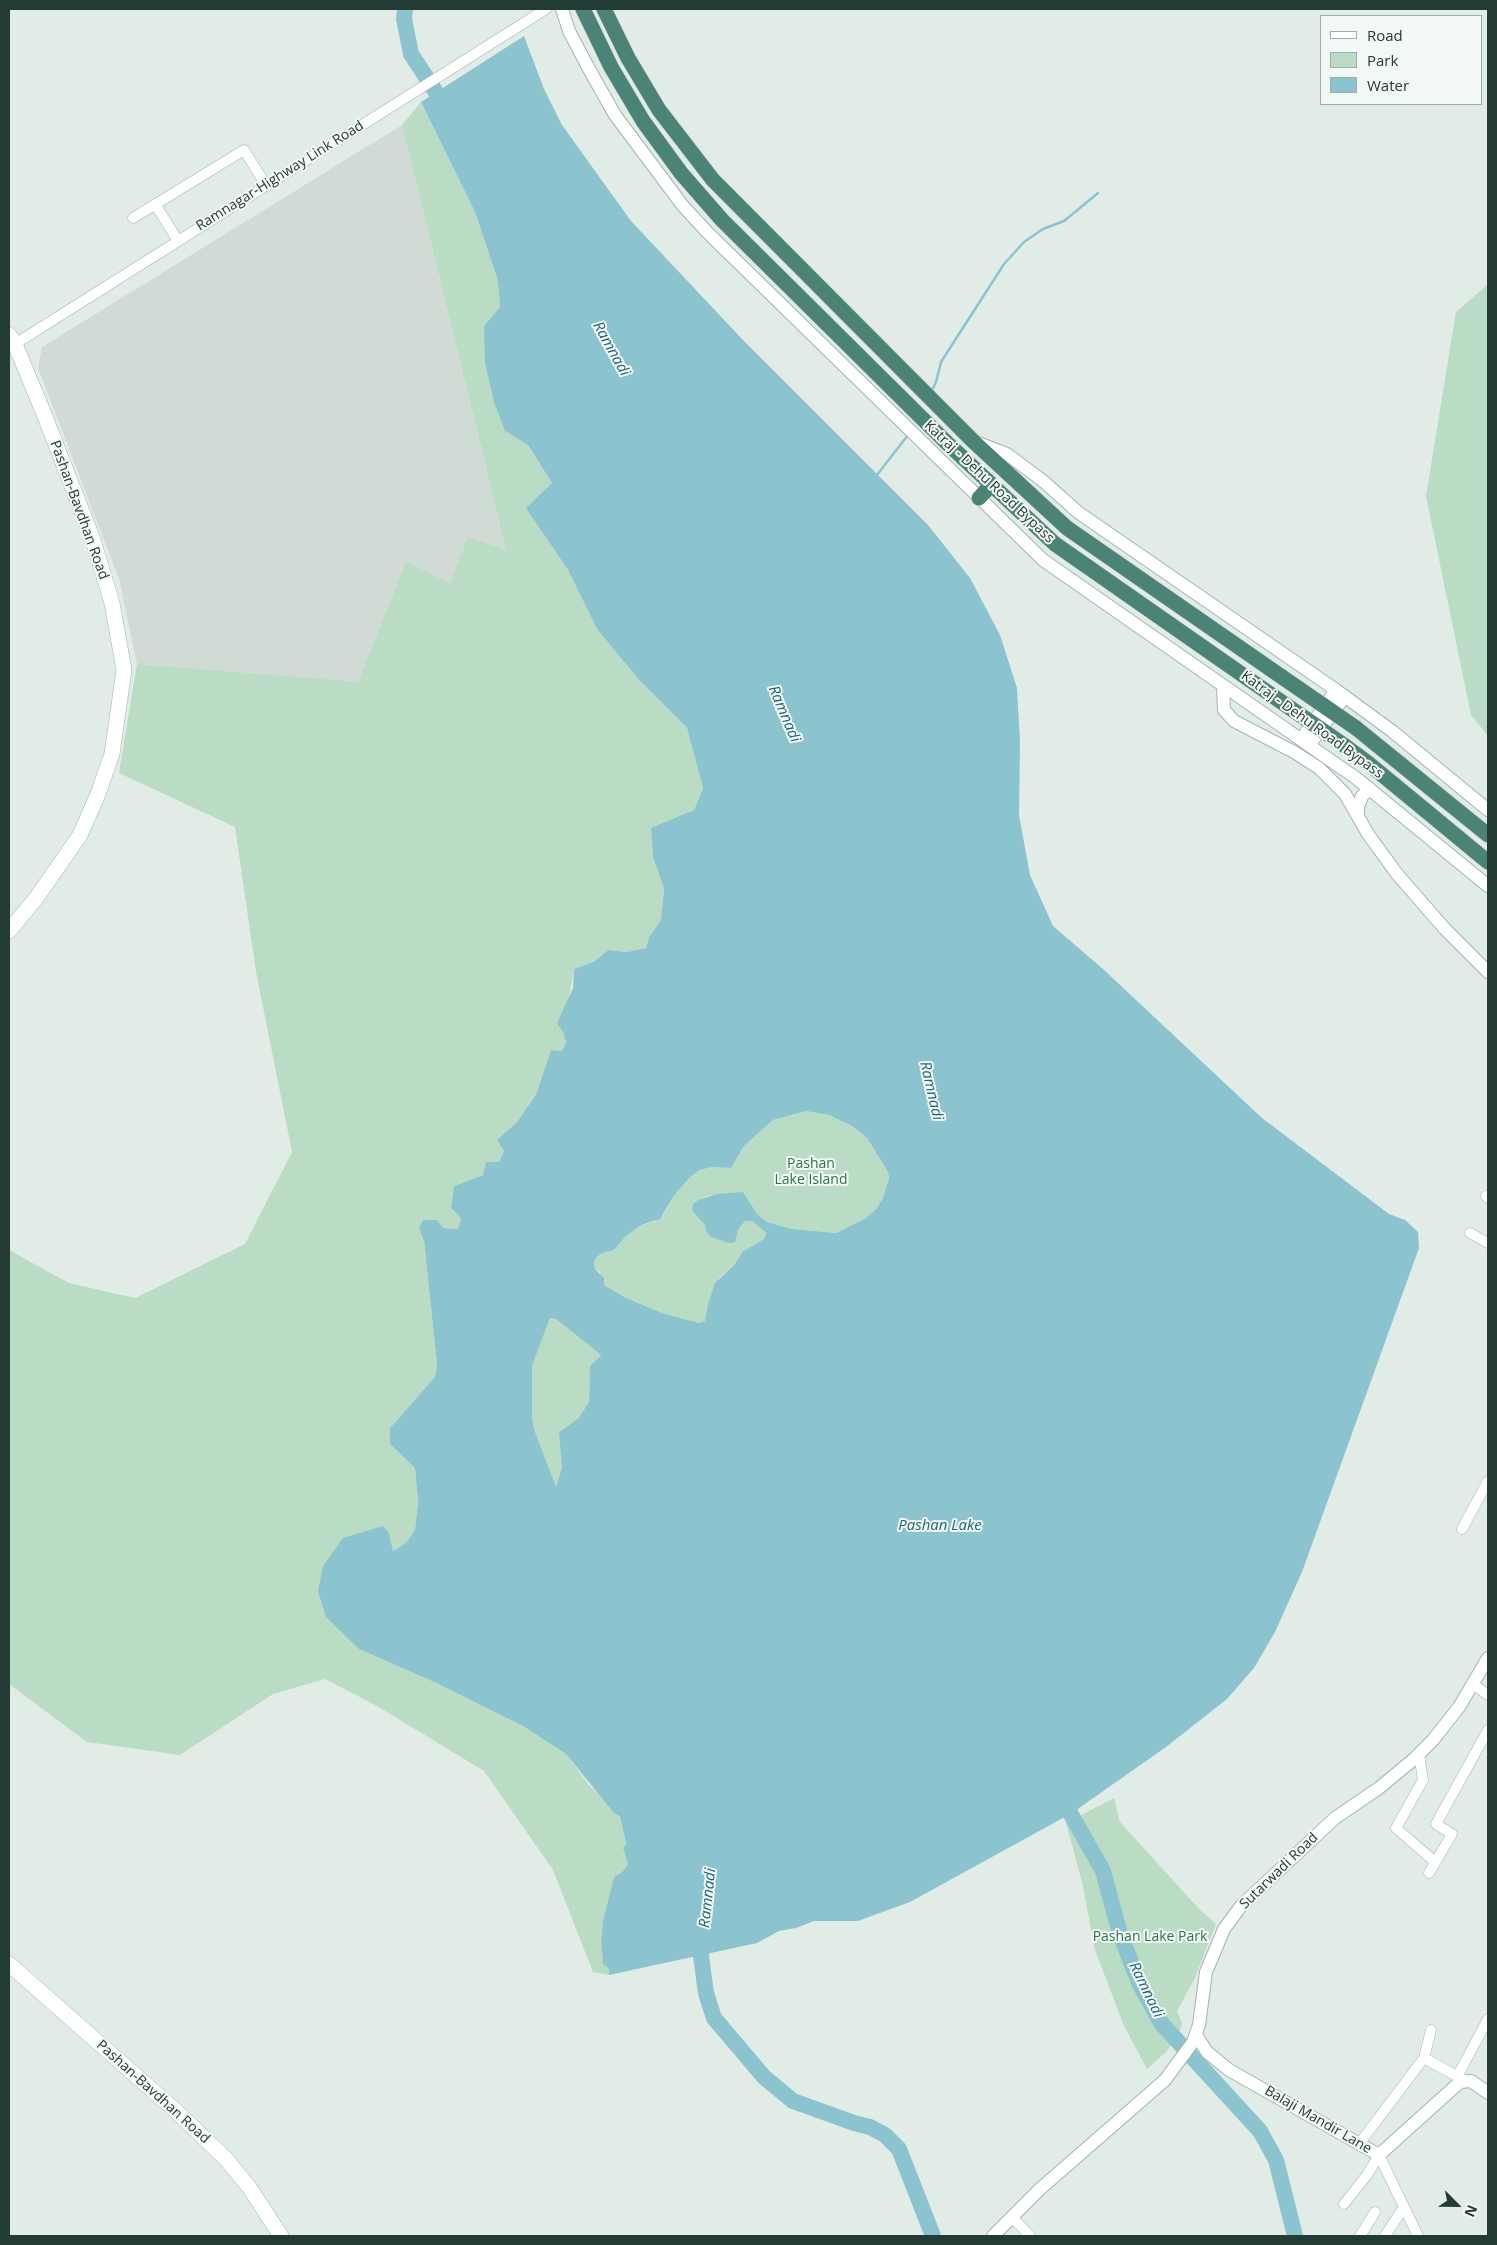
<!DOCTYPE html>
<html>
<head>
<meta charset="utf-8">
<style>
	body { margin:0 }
	#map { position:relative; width:1497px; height:2245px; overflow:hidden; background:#e1ece7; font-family:"Open Sans",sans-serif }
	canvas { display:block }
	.frame { position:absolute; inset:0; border:10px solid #223c35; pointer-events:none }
	.legend { position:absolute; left:1320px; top:15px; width:162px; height:90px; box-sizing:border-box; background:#f2f8f5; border:1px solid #9fada8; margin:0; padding:6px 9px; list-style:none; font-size:15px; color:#223c35 }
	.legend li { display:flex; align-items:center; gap:10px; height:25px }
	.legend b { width:25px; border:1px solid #9fada8 }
	.north { position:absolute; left:1432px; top:2180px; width:50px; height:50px; -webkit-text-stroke:4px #f2f8f5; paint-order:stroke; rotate:113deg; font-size:14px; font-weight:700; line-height:20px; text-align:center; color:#223c35 }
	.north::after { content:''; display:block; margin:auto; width:18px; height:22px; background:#223c35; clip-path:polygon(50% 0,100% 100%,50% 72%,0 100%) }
</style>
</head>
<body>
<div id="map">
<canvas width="1497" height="2245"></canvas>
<div class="frame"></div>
<ul class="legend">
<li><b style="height:6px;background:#fff"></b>Road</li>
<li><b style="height:14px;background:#bbdcc4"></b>Park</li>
<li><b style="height:14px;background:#8bc4cf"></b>Water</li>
</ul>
<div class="north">N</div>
</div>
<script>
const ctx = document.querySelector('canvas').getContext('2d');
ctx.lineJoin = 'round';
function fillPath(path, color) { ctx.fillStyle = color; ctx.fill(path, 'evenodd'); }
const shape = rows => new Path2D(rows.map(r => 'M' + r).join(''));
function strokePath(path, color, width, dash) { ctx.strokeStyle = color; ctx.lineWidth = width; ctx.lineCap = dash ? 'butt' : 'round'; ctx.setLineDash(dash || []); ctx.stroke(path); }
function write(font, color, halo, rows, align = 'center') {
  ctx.font = font + ' "Open Sans",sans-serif'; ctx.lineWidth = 4; ctx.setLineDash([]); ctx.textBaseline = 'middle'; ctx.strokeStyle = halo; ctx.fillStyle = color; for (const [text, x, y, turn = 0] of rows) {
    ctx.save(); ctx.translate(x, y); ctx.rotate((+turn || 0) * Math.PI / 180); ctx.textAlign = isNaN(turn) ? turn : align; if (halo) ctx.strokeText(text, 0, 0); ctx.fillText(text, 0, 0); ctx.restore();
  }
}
const built = shape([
	[402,125,506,551,451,583,406,563,358,683,137,664,119,579,38,368,42,347]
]);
const green = shape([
	[421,102,475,212,498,281,500,307,484,326,505,431,528,445,552,483,527,508,568,570,597,629,639,680,687,728,703,788,694,810,651,829,653,857,664,889,661,920,649,937,646,948,627,952,608,950,592,962,574,969,563,1032,566,1042,562,1051,551,1050,536,1093,517,1122,497,1140,504,1151,499,1162,483,1175,454,1186,451,1208,461,1218,458,1229,443,1228,424,1241,437,1364,435,1377,391,1427,390,1444,415,1468,418,1502,415,1530,406,1543,393,1551,389,1533,359,1649,434,1682,523,1726,566,1754,589,1785,620,1815,626,1845,623,1848,628,1864,622,1872,614,1877,603,1921,601,1940,603,1964,609,1969,609,1975,593,1972,553,1870,484,1771,377,1706,325,1679,273,1694,180,1755,87,1742,9,1684,9,1250,69,1283,135,1298,245,1244,292,1152,256,972,235,827,119,773,137,664,358,682,406,562,450,583,468,537,506,550,402,125],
	[1488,284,1488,736,1471,715,1426,496,1456,312],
	[806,1111,829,1115,852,1126,867,1138,888,1172,889,1178,883,1198,876,1209,866,1218,836,1233,792,1229,767,1222,757,1214,746,1199,710,1195,698,1200,693,1204,692,1211,705,1225,738,1230,745,1221,752,1221,766,1233,764,1239,742,1252,735,1264,720,1277,707,1308,705,1321,699,1323,662,1313,626,1298,604,1285,600,1272,595,1269,594,1262,597,1257,602,1253,614,1250,626,1236,641,1225,654,1222,664,1214,673,1197,690,1177,700,1170,712,1167,731,1168,744,1146,773,1120],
	[550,1318,556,1319,601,1355,590,1366,589,1402,578,1419,568,1428,562,1467,556,1488,534,1429,532,1416,532,1366],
	[1114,1798,1120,1822,1200,1910,1216,1924,1194,1980,1177,2011,1182,2023,1179,2033,1166,2052,1147,2069,1124,2026,1095,1950,1082,1882,1066,1823]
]);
const water = shape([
	[524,36,544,89,562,125,631,221,743,340,928,525,970,578,1000,635,1017,688,1020,742,1019,815,1030,875,1053,926,1103,969,1262,1118,1389,1214,1405,1220,1418,1232,1419,1248,1302,1572,1275,1632,1254,1668,1227,1699,1166,1747,1072,1813,910,1902,858,1921,814,1921,796,1928,779,1931,757,1943,609,1975,609,1969,603,1964,601,1940,603,1921,614,1877,622,1872,628,1864,623,1848,626,1844,620,1816,614,1813,566,1754,523,1726,434,1682,359,1649,326,1617,318,1591,323,1566,343,1538,383,1526,389,1533,393,1551,406,1543,415,1530,418,1502,415,1468,390,1444,390,1428,435,1377,437,1364,424,1241,419,1228,423,1220,437,1220,443,1228,458,1229,461,1218,451,1208,454,1186,483,1175,486,1162,499,1162,504,1151,497,1140,517,1122,536,1094,551,1050,562,1051,566,1042,563,1032,557,1023,573,988,574,969,593,962,608,950,627,952,646,948,649,937,661,920,664,889,653,857,651,828,694,810,703,788,687,728,639,680,597,629,568,570,526,508,552,483,528,445,505,431,494,402,485,363,484,326,500,307,498,281,475,212,421,102],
	[806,1111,829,1115,852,1126,867,1138,888,1172,889,1178,883,1198,876,1209,866,1218,836,1233,792,1229,767,1222,757,1214,743,1192,717,1194,698,1200,693,1204,692,1211,705,1225,706,1231,711,1237,729,1243,735,1242,738,1230,745,1221,752,1221,766,1233,764,1239,742,1252,735,1264,715,1283,707,1308,705,1321,699,1323,662,1313,626,1298,604,1285,604,1278,595,1269,594,1262,597,1257,602,1253,614,1250,626,1236,641,1225,660,1219,673,1197,690,1177,700,1170,712,1167,731,1168,744,1146,773,1120],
	[550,1318,556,1319,601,1355,590,1366,589,1402,578,1419,559,1432,562,1467,556,1487,534,1429,532,1416,532,1366]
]);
const stream = shape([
	[932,390,936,382,941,362,1004,264,1024,242,1043,229,1064,221,1098,193],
	[877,475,908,435]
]);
const river = shape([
	[405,9,404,19,411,54,447,109],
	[1060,1795,1103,1871,1120,1934,1140,1985,1161,2023,1260,2131,1276,2160,1295,2236],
	[704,1934,701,1956,706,1993,714,2018,764,2077,793,2101,854,2123,870,2127,885,2135,899,2149,933,2236]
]);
const minor = shape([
	[155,204,178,241],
	[133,218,244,150,266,185],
	[15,344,546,9],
	[1486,1196,1488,1198],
	[1470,1233,1488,1243],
	[1462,1529,1488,1481],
	[1473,1684,1488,1695],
	[1419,1754,1423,1780,1396,1828,1435,1862],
	[1429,1873,1452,1834,1436,1824,1488,1730],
	[1431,2030,1424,2058,1464,2080],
	[1457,2077,1488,2019],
	[1359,2144,1424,2058],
	[1379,2155,1418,2236],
	[1344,2204,1367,2175,1379,2155],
	[1012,2217,1030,2236],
	[1360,2236,1375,2212],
	[1385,2236,1404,2207]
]);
const tertiary = shape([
	[562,9,569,31,589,69,615,115,683,206,708,233,1043,560,1356,778,1488,886],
	[976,442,1007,454,1043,481,1079,513,1336,690,1392,731,1488,810],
	[1223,687,1224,710,1234,721,1294,752,1319,768,1345,794,1368,834,1397,874,1445,929,1488,972],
	[1302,738,1336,690],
	[1310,744,1345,696],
	[1358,816,1358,807,1362,796,1370,789],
	[1196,2035,1207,2052,1229,2070,1379,2155,1460,2082,1471,2081,1488,2093],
	[993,2236,1040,2189,1165,2080,1193,2042,1199,2025,1206,1972,1224,1929,1241,1906,1335,1818,1379,1788,1414,1759,1433,1740,1459,1707,1488,1658]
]);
const secondary = shape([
	[9,335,15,344,44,414,92,537,112,603,124,670,112,754,98,794,80,835,37,897,9,931],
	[9,1964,176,2111,226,2159,249,2187,281,2236]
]);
const trunk = shape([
	[583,9,611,67,643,121,681,173,722,220,946,442,1055,544,1270,694],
	[604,9,628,58,659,110,713,180,974,442,1067,528,1282,677],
	[979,498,991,485],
	[1356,728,1488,835],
	[1345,746,1368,763,1488,862]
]);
const trunkBridge = shape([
	[1282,677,1356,728],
	[1270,694,1345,746]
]);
const streetNames = [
	["Ramnagar-Highway Link Road",280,176,-32],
	["Katraj - Dehu Road Bypass",989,482,43],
	["Pashan-Bavdhan Road",79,510,70],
	["Katraj - Dehu Road Bypass",1312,725,36],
	["Sutarwadi Road",1279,1871,-44],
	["Pashan-Bavdhan Road",153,2092,42],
	["Balaji Mandir Lane",1318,2120,30]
];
const parkNames = [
	["Pashan",811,1164],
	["Lake Island",811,1180],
	["Pashan Lake Park",1150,1937]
];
const waterNames = [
	["Ramnadi",611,349,61],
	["Ramnadi",784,714,67],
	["Ramnadi",931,1091,77],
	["Pashan Lake",940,1526],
	["Ramnadi",708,1898,-84],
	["Ramnadi",1146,1990,64]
];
fillPath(built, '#d0dbd6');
fillPath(green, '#bbdcc4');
fillPath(water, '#8bc4cf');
strokePath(stream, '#8bc4cf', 2.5);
strokePath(river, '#8bc4cf', 16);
strokePath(minor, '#a4b4ae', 11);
strokePath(tertiary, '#a4b4ae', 14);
strokePath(secondary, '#a0b7af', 16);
strokePath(trunk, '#c1c8c6', 16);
strokePath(minor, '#fff', 10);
strokePath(tertiary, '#fff', 12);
strokePath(secondary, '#fff', 15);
strokePath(trunk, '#4b8477', 15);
strokePath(trunkBridge, '#c1c8c6', 16, []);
strokePath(trunkBridge, '#4b8477', 15);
write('14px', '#223c35', '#f2f8f5', streetNames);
write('14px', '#2d7249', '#f2f8f5', parkNames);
write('italic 15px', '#1e6676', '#f2f8f5', waterNames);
</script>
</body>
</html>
